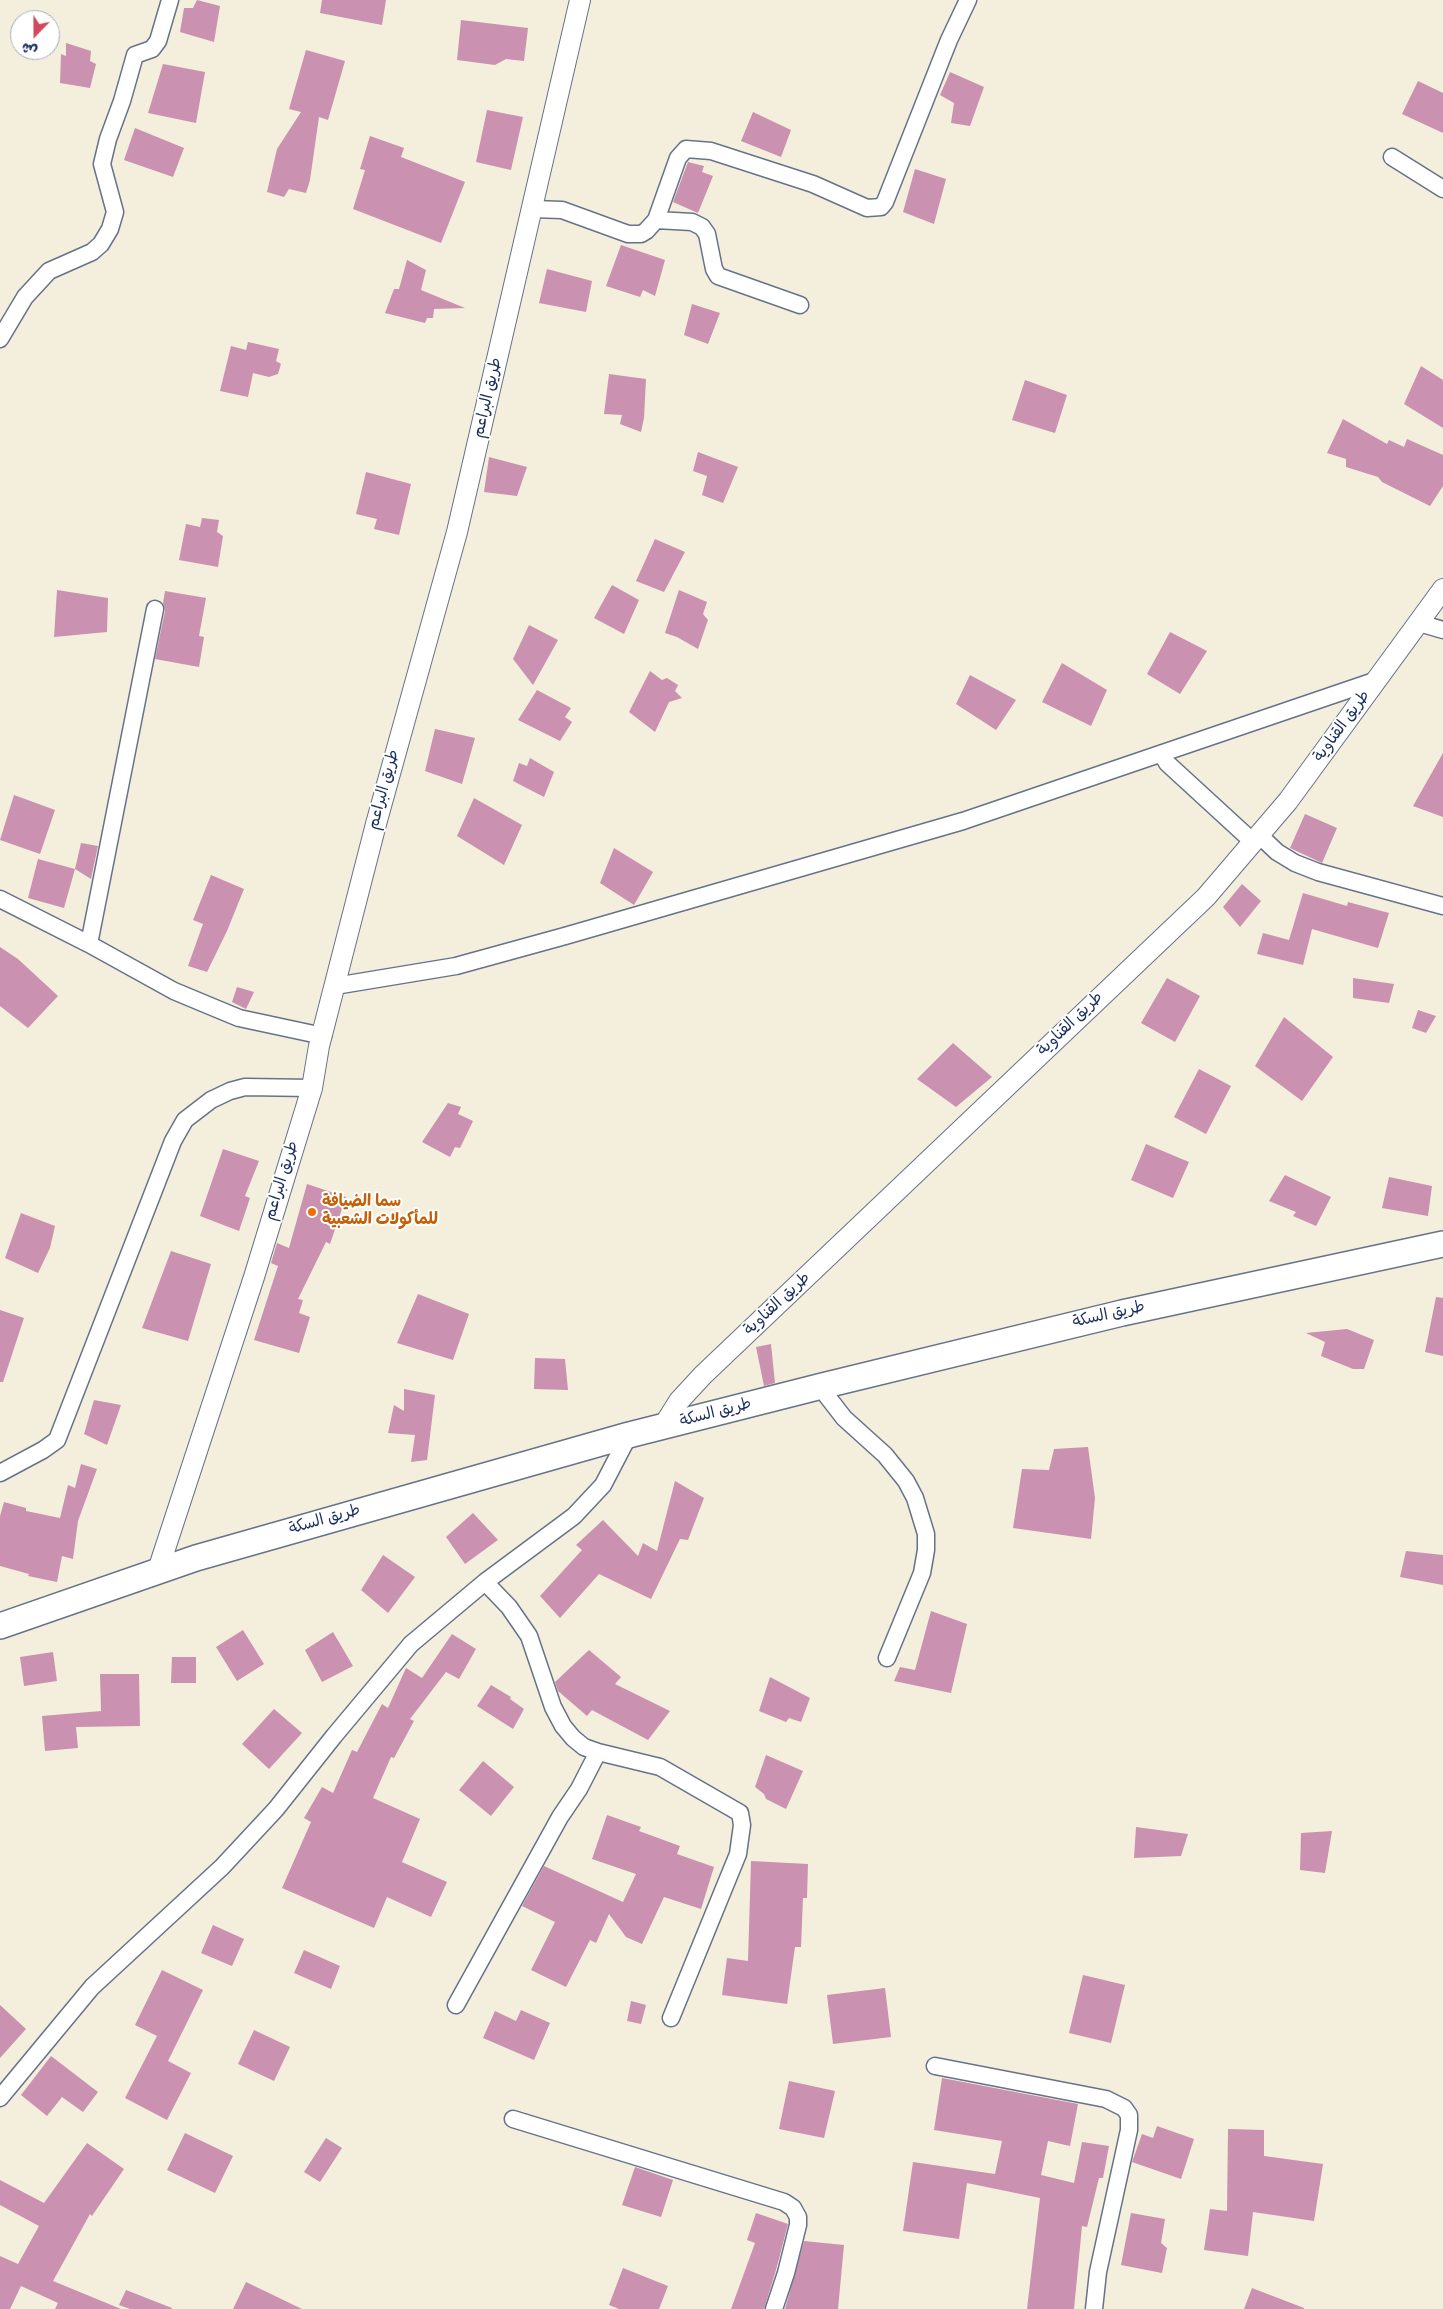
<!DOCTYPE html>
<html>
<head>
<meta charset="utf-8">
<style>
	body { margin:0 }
	#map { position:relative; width:1443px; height:2309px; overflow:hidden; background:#f3efdc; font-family:"Indie Flower","Playpen Sans Arabic",sans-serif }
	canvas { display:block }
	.north { position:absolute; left:10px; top:10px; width:50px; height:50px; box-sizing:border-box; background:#fff; border:1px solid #a4acbf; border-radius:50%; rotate:202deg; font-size:14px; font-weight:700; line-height:20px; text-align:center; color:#1b2f5e }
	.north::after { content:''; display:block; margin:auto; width:18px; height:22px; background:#d1495b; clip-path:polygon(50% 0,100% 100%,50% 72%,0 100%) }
</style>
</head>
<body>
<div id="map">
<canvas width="1443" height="2309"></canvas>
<div class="north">ش</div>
</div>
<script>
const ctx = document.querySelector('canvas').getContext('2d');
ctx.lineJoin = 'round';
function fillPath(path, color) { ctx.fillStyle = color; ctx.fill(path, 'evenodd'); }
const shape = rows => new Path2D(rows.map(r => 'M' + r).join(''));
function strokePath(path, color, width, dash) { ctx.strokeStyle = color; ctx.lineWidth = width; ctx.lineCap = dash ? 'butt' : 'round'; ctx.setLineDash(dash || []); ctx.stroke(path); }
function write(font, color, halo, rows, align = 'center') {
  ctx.font = font + ' "Indie Flower","Playpen Sans Arabic",sans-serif'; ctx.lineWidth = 4; ctx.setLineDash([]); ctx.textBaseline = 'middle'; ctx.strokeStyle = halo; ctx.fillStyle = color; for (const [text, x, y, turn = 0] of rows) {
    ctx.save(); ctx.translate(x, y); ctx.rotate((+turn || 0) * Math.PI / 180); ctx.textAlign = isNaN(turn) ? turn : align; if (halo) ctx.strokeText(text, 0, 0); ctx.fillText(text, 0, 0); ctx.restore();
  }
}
const building = shape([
	[197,0,220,6,214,42,180,32,184,8,193,8],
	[322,0,386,0,382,25,320,13],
	[461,20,528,28,524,61,506,59,495,65,457,60],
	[66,43,91,51,90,61,96,64,90,88,60,83,61,54,66,56],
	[306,50,345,61,328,120,319,117,310,180,306,193,289,189,284,197,267,192,277,149,301,112,289,109],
	[163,64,205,72,196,123,148,113],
	[950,72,984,87,970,126,951,123,954,103,940,95],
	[1418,81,1443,93,1443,133,1402,114],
	[487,110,523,117,511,170,476,162],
	[753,112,791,130,781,157,741,141],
	[135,128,184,148,173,177,124,160],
	[370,136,404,148,401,157,465,182,441,243,353,209,365,170,360,169],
	[688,162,704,166,702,172,713,176,698,213,673,202],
	[915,169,946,179,934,224,903,212],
	[621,245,665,260,655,296,643,290,640,297,606,286],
	[407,260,426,270,421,290,465,308,434,309,433,318,427,318,425,323,385,313,394,289,399,289],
	[547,269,592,281,586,312,539,303],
	[692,304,720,313,708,344,684,335],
	[248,342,279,349,276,361,281,364,278,374,269,377,253,373,248,397,220,391,231,346,246,350],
	[1421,366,1443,380,1443,428,1404,404],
	[609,374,646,379,644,418,641,432,620,424,622,415,604,414],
	[1025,380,1067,395,1055,433,1012,420],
	[1343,419,1387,444,1389,440,1404,447,1407,439,1443,455,1443,486,1430,506,1382,482,1378,477,1346,467,1346,459,1327,453],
	[698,452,738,467,723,503,702,495,707,476,693,471],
	[489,457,527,467,517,496,484,492],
	[366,472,411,484,399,535,374,529,377,519,356,514],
	[202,518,219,520,217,532,223,536,218,567,179,560,186,524,200,527],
	[655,539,685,552,664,592,636,581],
	[612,585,639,600,624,634,594,618],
	[57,590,108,598,107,632,54,637],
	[679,590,707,602,703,614,708,620,698,649,677,637,665,633],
	[165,591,206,598,199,636,204,637,199,667,155,659,165,611,163,603],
	[529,625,558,640,533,685,513,659],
	[1170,632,1207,651,1180,694,1147,674],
	[1062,663,1107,690,1091,726,1042,702],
	[650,671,662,680,667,678,678,685,675,691,682,698,669,702,655,732,629,712],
	[970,675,1016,700,996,730,956,704],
	[537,690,571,708,565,717,572,722,560,741,518,720],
	[435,729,475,738,462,784,425,771],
	[1443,753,1443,817,1413,806],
	[530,758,554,772,544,797,513,781,519,763,527,766],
	[14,795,55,810,40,854,0,840],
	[474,798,522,825,504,865,457,836],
	[1305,814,1337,828,1322,863,1290,848],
	[81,843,98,846,91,879,75,869],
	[614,848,653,872,634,905,600,883],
	[38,859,75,869,64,908,28,898],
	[211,875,244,889,227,931,207,972,188,966,203,924,193,920],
	[1242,884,1261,901,1240,927,1223,907],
	[1303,893,1347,906,1348,902,1389,913,1378,948,1312,929,1303,965,1257,954,1263,933,1289,940],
	[0,947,18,959,58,996,28,1028,0,1006],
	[1167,978,1200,996,1175,1042,1141,1023],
	[1353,978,1394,984,1389,1003,1353,998],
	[237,987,254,992,246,1009,232,1002],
	[1418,1010,1436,1016,1426,1033,1412,1028],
	[1284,1017,1333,1057,1302,1101,1255,1066],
	[953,1043,992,1077,956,1107,917,1079],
	[1199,1069,1231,1086,1206,1134,1174,1117],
	[448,1103,461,1107,458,1114,473,1121,460,1148,455,1147,450,1157,422,1142],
	[1146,1144,1189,1162,1173,1198,1131,1180],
	[223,1149,259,1161,245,1196,250,1198,239,1231,200,1216],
	[1285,1175,1331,1197,1316,1226,1293,1216,1296,1212,1269,1201],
	[1389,1177,1432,1186,1428,1216,1382,1208],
	[307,1184,346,1197,330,1244,326,1242,298,1299,303,1300,299,1313,310,1317,299,1353,254,1340,278,1266,271,1263,277,1243,289,1248],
	[21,1213,55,1226,50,1248,38,1273,5,1258],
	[171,1251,211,1264,188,1341,142,1328],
	[418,1294,469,1314,453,1360,397,1343],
	[1436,1297,1443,1298,1443,1356,1425,1352],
	[0,1310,24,1318,3,1382,0,1382],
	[1347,1329,1374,1340,1364,1369,1353,1369,1321,1356,1325,1342,1306,1333],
	[771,1344,775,1383,764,1386,756,1347],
	[535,1358,565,1359,568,1390,534,1389],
	[404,1389,435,1395,427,1460,411,1462,415,1435,388,1433,394,1405,404,1411],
	[94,1400,121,1405,107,1445,84,1434],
	[1088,1447,1095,1498,1091,1539,1013,1528,1022,1469,1049,1470,1054,1449],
	[81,1464,97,1469,78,1521,73,1559,62,1556,57,1582,28,1576,29,1574,0,1566,0,1516,4,1502,26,1508,26,1511,60,1518,68,1485,75,1488],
	[675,1481,704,1498,688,1540,680,1539,651,1599,599,1574,560,1618,540,1596,582,1550,576,1545,603,1520,638,1556,643,1543,657,1551],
	[473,1513,498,1540,465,1564,446,1537],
	[1406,1551,1443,1555,1443,1585,1400,1577],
	[383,1555,415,1577,388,1613,361,1590],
	[931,1611,967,1624,951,1693,894,1681,900,1667,915,1670],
	[243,1630,264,1664,237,1681,216,1647],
	[333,1632,353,1666,322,1682,305,1650],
	[452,1634,476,1649,459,1679,446,1672,410,1719,414,1721,394,1758,391,1757,373,1798,420,1819,402,1862,447,1882,431,1917,387,1897,374,1928,282,1888,311,1822,304,1818,322,1787,333,1793,352,1750,357,1752,382,1704,388,1708,406,1668,422,1678],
	[589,1650,621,1677,615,1684,670,1711,648,1740,592,1710,587,1716,558,1691,555,1682],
	[53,1652,57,1681,24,1686,20,1657],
	[172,1657,196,1657,196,1683,171,1683],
	[100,1674,139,1674,140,1726,76,1727,78,1748,45,1751,42,1716,101,1711],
	[770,1677,810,1698,801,1722,789,1718,786,1722,759,1711],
	[491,1685,511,1697,510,1699,524,1709,513,1729,477,1706],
	[274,1709,302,1733,269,1769,242,1744],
	[766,1755,803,1771,786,1809,766,1799,764,1794,755,1787],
	[483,1761,514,1787,491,1816,459,1790],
	[607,1815,641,1827,639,1831,680,1846,677,1854,714,1867,701,1909,664,1897,642,1944,626,1937,609,1914,596,1943,590,1940,566,1987,531,1970,555,1922,522,1906,544,1866,623,1902,636,1874,592,1859],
	[1136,1827,1188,1834,1181,1856,1134,1858],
	[1332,1831,1325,1873,1300,1870,1301,1833],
	[751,1861,808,1864,807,1898,803,1898,801,1947,795,1947,787,2004,722,1995,727,1958,748,1961],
	[213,1925,244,1939,232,1966,201,1953],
	[304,1950,340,1966,331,1989,294,1973],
	[162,1970,203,1990,168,2061,191,2073,167,2120,125,2098,157,2036,135,2025],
	[1083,1975,1125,1985,1111,2043,1069,2033],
	[885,1988,891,2037,833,2044,827,1995],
	[631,2001,646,2005,641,2024,627,2021],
	[0,2005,26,2029,0,2058],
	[521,2010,550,2023,534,2060,483,2038,495,2011,516,2021],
	[254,2030,290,2047,274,2081,238,2064],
	[51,2056,98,2092,83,2112,62,2097,47,2116,21,2095],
	[942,2078,1078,2104,1070,2146,1048,2141,1041,2175,1074,2183,1082,2142,1109,2146,1103,2178,1099,2178,1087,2227,1082,2226,1074,2309,1027,2309,1040,2198,967,2183,959,2239,903,2231,913,2162,995,2174,1002,2141,934,2130],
	[789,2081,835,2091,824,2138,779,2129],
	[1157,2126,1194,2139,1181,2179,1132,2162,1142,2134,1153,2138],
	[1228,2129,1264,2130,1264,2156,1323,2164,1314,2221,1253,2212,1248,2256,1204,2250,1210,2209,1227,2211],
	[185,2133,233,2156,215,2193,167,2170],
	[326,2138,342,2148,320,2182,304,2172],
	[87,2143,124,2169,92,2216,90,2214,53,2281,121,2309,55,2309,58,2303,21,2286,10,2309,0,2309,0,2256,18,2264,39,2226,0,2205,0,2180,44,2203],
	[635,2167,673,2180,661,2217,622,2205],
	[756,2213,788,2224,776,2270,764,2309,731,2309,755,2243,747,2240],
	[1131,2213,1165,2219,1161,2243,1167,2248,1162,2273,1121,2265],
	[804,2241,844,2245,838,2309,785,2309],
	[623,2268,668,2286,659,2309,619,2309,609,2305],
	[246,2282,302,2309,233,2309],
	[1252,2288,1304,2308,1304,2309,1244,2309],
	[126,2290,172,2308,172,2309,130,2309,119,2305]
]);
const minor = shape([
	[1392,157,1443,189],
	[533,209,562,210,628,234,641,234,646,231,656,220,692,222,702,227,707,234,714,269,718,276,800,305],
	[656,220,678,158,686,149,711,151,813,184,867,208,881,207,885,202,949,40,968,0],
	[0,339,25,297,49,271,92,252,101,244,110,229,115,212,102,164,108,139,122,101,135,55,152,49,158,41,170,0],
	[1419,623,1443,630],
	[1162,754,1167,763,1252,841],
	[1258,834,1277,852,1295,863,1318,872,1443,906],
	[0,899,89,944,174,991,210,1006,239,1018,323,1036],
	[89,944,155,609],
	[335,986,456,966,565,936,963,821,1377,680],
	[822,1386,827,1396,844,1418,885,1455,906,1481,915,1498,926,1534,926,1550,922,1573,887,1658],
	[0,1473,43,1450,57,1440,173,1141,185,1120,211,1100,230,1091,245,1087,312,1088],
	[598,1752,660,1767,740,1813,742,1825,738,1854,671,2018],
	[456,2005,560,1817,579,1789,598,1752,584,1747,573,1738,563,1726,553,1707,529,1636,509,1607,485,1582],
	[935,2066,1106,2099,1124,2108,1129,2115,1129,2130,1098,2272,1094,2309],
	[0,2098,92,1987,222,1867,276,1809,334,1736,411,1644,485,1582,574,1516,603,1485,629,1435],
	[513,2119,784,2202,793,2208,798,2217,798,2225,786,2273,774,2309]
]);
const tertiary = shape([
	[662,1428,679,1401,703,1375,1206,897,1288,801,1443,589],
	[158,1570,254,1277,312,1088,319,1046,376,824,457,532,580,0]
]);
const primary = shape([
	[0,1626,196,1558,629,1435,822,1386,1122,1313,1443,1244]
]);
const markers = [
	[312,1212,5,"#e8710a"]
];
const streetNames = [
	["طريق البراعم",489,398,-77],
	["طريق القناوية",1343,727,-54],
	["طريق البراعم",385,790,-75],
	["طريق القناوية",1071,1025,-44],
	["طريق البراعم",283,1181,-73],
	["طريق القناوية",778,1305,-43],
	["طريق السكة",1109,1316,-13],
	["طريق السكة",716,1414,-15],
	["طريق السكة",325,1521,-16]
];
const foodNames = [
	["سما الضيافة",322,1203],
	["للمأكولات الشعبية",322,1221]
];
fillPath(building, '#ca91b1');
strokePath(minor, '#67728a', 19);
strokePath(tertiary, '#67728a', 22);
strokePath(primary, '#67728a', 28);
strokePath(minor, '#fff', 16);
strokePath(tertiary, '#fff', 20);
strokePath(primary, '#fff', 25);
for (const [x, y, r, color] of markers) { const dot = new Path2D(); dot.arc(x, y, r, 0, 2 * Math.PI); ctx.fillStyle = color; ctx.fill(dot); strokePath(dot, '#fff', 2); }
write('16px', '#1b2f5e', '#fff', streetNames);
write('bold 16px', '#c56008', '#fff', foodNames, 'left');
</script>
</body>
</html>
